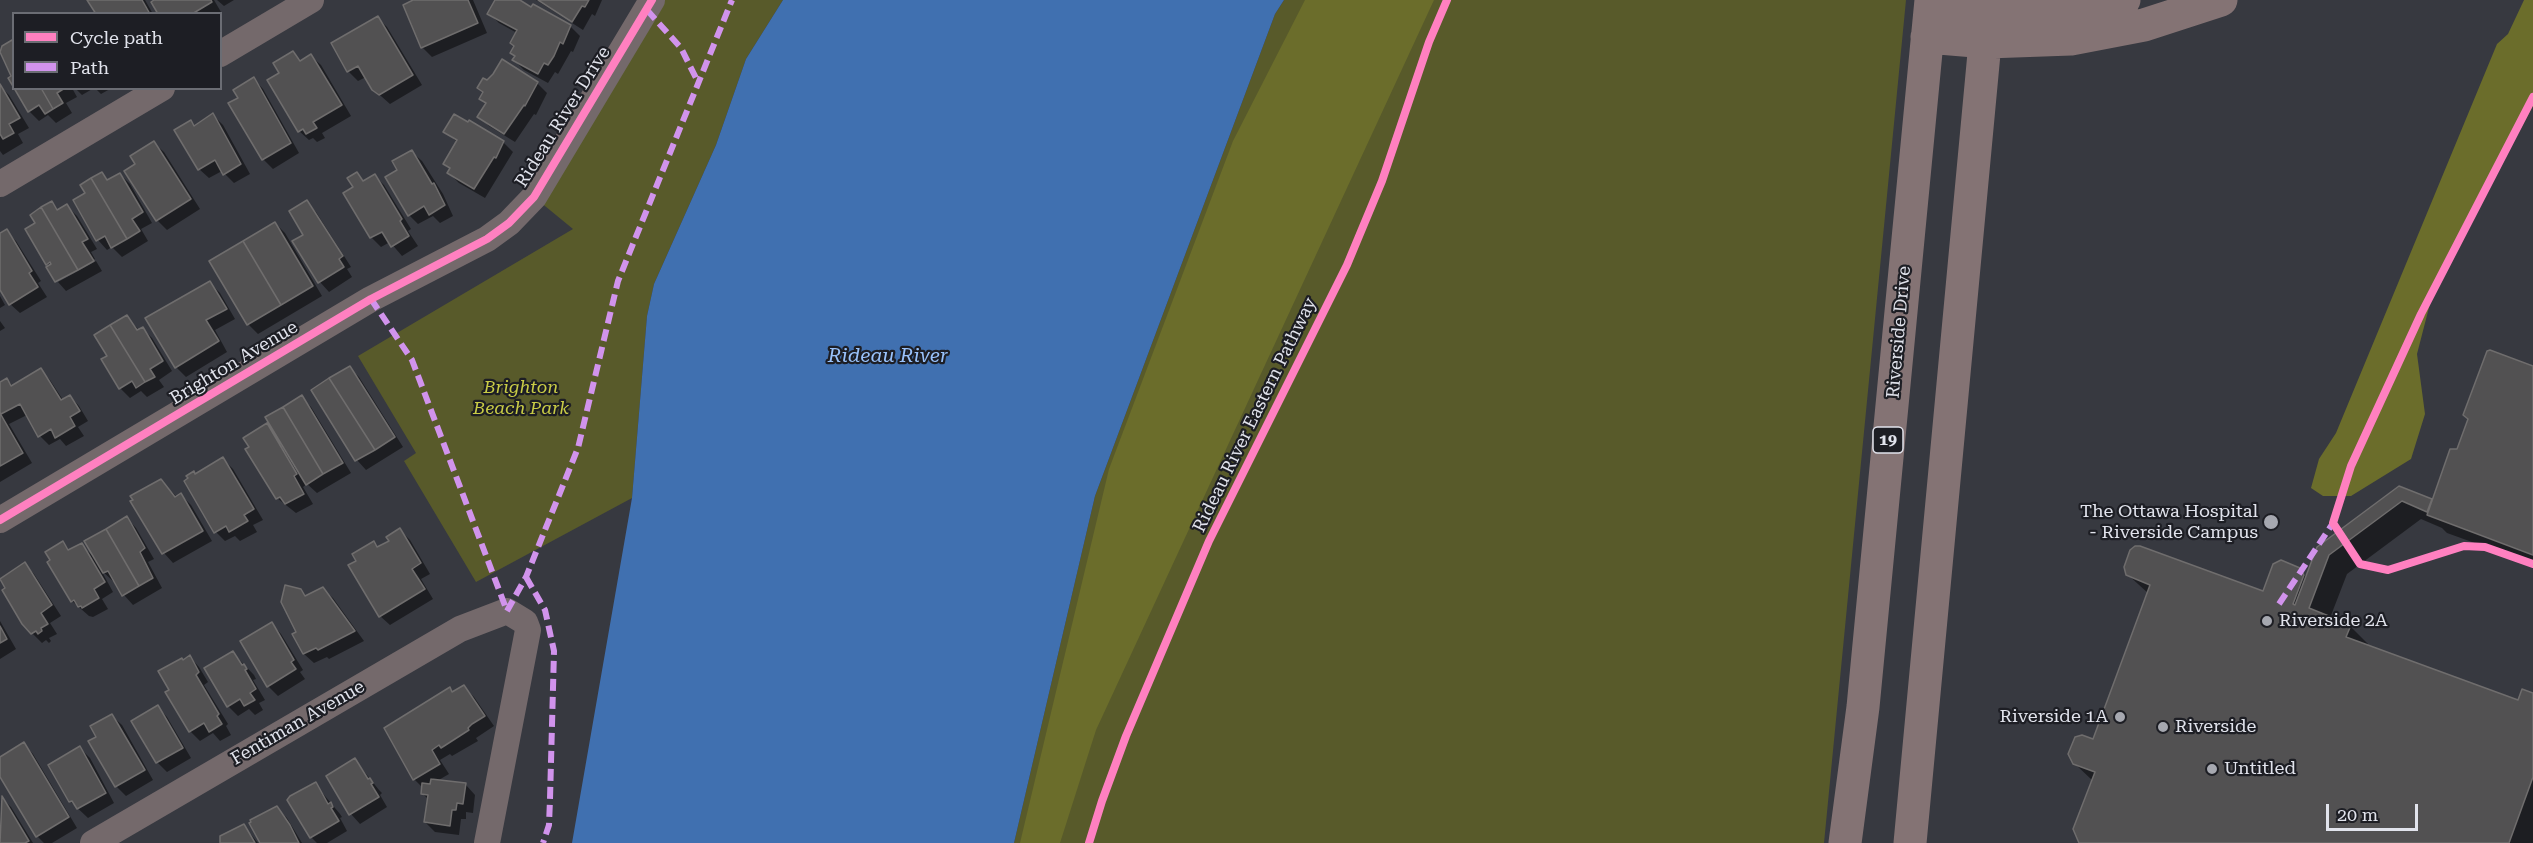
<!DOCTYPE html>
<html>
<head>
<meta charset="utf-8">
<style>
	body { margin:0 }
	#map { position:relative; width:2533px; height:843px; overflow:hidden; background:#373940; font-family:"Roboto Serif",serif }
	canvas { display:block }
	.legend { position:absolute; left:12px; top:12px; width:210px; height:78px; box-sizing:border-box; background:#1d1e24; border:2px solid #6b6d74; margin:0; padding:8px 10px; list-style:none; font-size:18px; color:#e1e3ec }
	.legend li { display:flex; align-items:center; gap:12px; height:30px }
	.legend b { width:30px; border:2px solid #6b6d74 }
	.scale { position:absolute; left:2326px; top:804px; width:92px; height:27px; box-sizing:border-box; border:3px solid #e1e3ec; border-top:0; padding-left:8px; font-size:18px; line-height:21px; white-space:nowrap; color:#e1e3ec; -webkit-text-stroke:4px #1d1e24; paint-order:stroke }
</style>
</head>
<body>
<div id="map">
<canvas width="2533" height="843"></canvas>
<ul class="legend">
<li><b style="height:8px;background:#ff80c0"></b>Cycle path</li>
<li><b style="height:8px;background:#d193ec"></b>Path</li>
</ul>
<div class="scale">20 m</div>
</div>
<script>
const ctx = document.querySelector('canvas').getContext('2d');
ctx.lineJoin = 'round';
function fillPath(path, color) { ctx.fillStyle = color; ctx.fill(path, 'evenodd'); }
const shape = rows => new Path2D(rows.map(r => 'M' + r).join(''));
function strokePath(path, color, width, dash) { ctx.strokeStyle = color; ctx.lineWidth = width; ctx.lineCap = dash ? 'butt' : 'round'; ctx.setLineDash(dash || []); ctx.stroke(path); }
function write(font, color, halo, rows, align = 'center') {
  ctx.font = font + ' "Roboto Serif",serif'; ctx.lineWidth = 4.5; ctx.setLineDash([]); ctx.textBaseline = 'middle'; ctx.strokeStyle = halo; ctx.fillStyle = color; for (const [text, x, y, turn = 0] of rows) {
    ctx.save(); ctx.translate(x, y); ctx.rotate((+turn || 0) * Math.PI / 180); ctx.textAlign = isNaN(turn) ? turn : align; if (halo) ctx.strokeText(text, 0, 0); ctx.fillText(text, 0, 0); ctx.restore();
  }
}
const green = shape([
	[650,0,783,0,746,59,716,145,654,284,647,316,632,498,476,582,404,461,416,453,358,356,573,229,534,197],
	[1284,0,1906,0,1824,843,1014,843,1095,496,1275,14]
]);
const forest = shape([
	[1305,0,1434,0,1096,730,1060,843,1020,843,1109,469,1233,141],
	[2524,0,2533,0,2533,106,2433,292,2417,354,2425,414,2411,459,2351,496,2323,496,2311,488,2319,459,2336,433,2497,44,2508,34]
]);
const water = shape([
	[783,0,1284,0,1275,14,1095,496,1014,843,572,843,632,498,647,316,654,284,716,145,746,59]
]);
const shadow = shape([
	[90,0,145,0,153,14,98,14],
	[157,0,214,0,221,12,160,14],
	[217,0,234,0,224,6],
	[417,0,473,0,487,33,432,57,422,47],
	[497,0,519,0,570,26,580,36,573,52,571,51,558,74,555,72,548,83,524,70,514,60,517,33,499,23,489,13],
	[536,0,602,0,595,16,592,14,583,30],
	[378,18,387,27,422,85,390,104,373,89,366,77,358,81,348,71,333,44],
	[293,53,302,61,311,56,321,65,351,116,322,133,325,138,317,142,313,138,309,140,299,131,281,73],
	[254,79,263,89,299,153,273,169,263,159,240,98],
	[537,83,547,93,536,115,534,114,515,142,489,126,479,117,486,105,481,99],
	[0,86,9,95,29,128,18,134,23,143,3,155,0,151],
	[16,88,72,88,77,97,66,103,72,113,56,123,48,115,39,121,29,111],
	[75,88,94,88,82,95],
	[95,88,110,88,110,89,101,94],
	[213,115,223,125,250,174,234,183,222,171,209,178,199,169,191,122,195,126],
	[445,131,503,142,513,152,485,198,459,183,449,173,451,170,445,164,458,143],
	[154,143,164,152,200,209,167,230,157,220,137,164],
	[412,152,422,161,443,194,453,216,440,223,433,216,418,224,409,215,399,171],
	[102,173,109,181,120,174,130,184,152,223,141,229,148,241,122,257,112,247,107,250,98,240],
	[357,174,364,181,374,175,384,185,411,229,408,231,418,246,402,256,390,242,381,247,371,237,355,187],
	[306,202,316,212,351,267,347,269,352,277,329,292,320,282,305,235],
	[51,203,59,211,67,206,77,216,97,249,91,252,95,259,57,279,57,281,48,268,50,266,47,264,37,224],
	[275,223,285,233,322,296,258,334,248,324,211,262],
	[6,231,16,241,41,281,38,283,47,297,20,313,10,304,0,287,0,235],
	[96,261,102,271,66,291,58,282],
	[210,283,220,293,235,319,215,330,227,352,186,377,176,367],
	[0,296,5,305,0,308],
	[127,317,140,331,143,329,152,338,172,371,159,380,164,387,147,397,141,391,130,398,120,388,109,356],
	[0,321,5,328,0,331],
	[350,368,359,377,403,447,366,470,357,460,313,390],
	[2533,368,2533,564,2447,533,2442,528,2421,519,2347,574,2330,618,2350,626,2368,644,2368,646,2519,702,2533,695,2533,843,2081,843,2093,781,2074,763,2094,741,2149,594,2127,574,2264,593,2300,569,2307,577,2318,548,2399,488,2433,501,2457,451],
	[40,370,50,380,63,400,70,396,79,406,88,421,78,427,84,436,66,446,60,439,49,445,40,436,27,415,9,424,32,463,0,482,0,383,7,380,13,386],
	[301,397,311,407,351,473,317,493,307,484,303,487,313,504,296,513,277,498,251,447,267,425,277,435],
	[223,459,233,469,263,520,253,525,257,532,240,541,235,536,225,541,216,532,196,475],
	[161,481,177,497,181,495,191,505,212,541,173,563,164,553,132,502],
	[127,518,136,528,154,559,148,562,162,588,133,605,124,595,115,581,114,582,101,570,113,592,102,599,108,609,93,617,89,616,72,601,49,563,63,543,70,551,81,545,94,557],
	[400,530,410,540,430,574,421,579,433,599,390,625,380,616,373,543,379,548,391,542],
	[25,564,34,574,61,616,50,623,57,634,49,638,51,641,49,643,46,640,42,643,32,633,1,578],
	[323,589,333,598,364,641,329,659,327,657,314,663,304,654,294,635,298,632,301,591,307,597],
	[0,621,16,649,0,659],
	[272,624,281,634,303,670,300,672,305,679,278,696,268,686],
	[233,653,254,675,256,679,253,680,265,700,259,703,263,710,255,715,249,709,238,716,228,706],
	[190,657,199,667,208,682,204,685,228,724,226,726,231,735,220,741,213,733,200,741,190,731],
	[464,687,474,697,494,726,476,738,478,741,452,756,450,754,440,760,449,774,437,781,466,785,475,795,473,813,466,812,466,819,461,819,459,835,435,832,425,822,429,800,423,794,423,788,414,779,449,689,453,693],
	[158,707,167,717,191,758,167,772,157,762],
	[112,716,122,725,153,780,126,796,116,786,98,737],
	[24,744,33,754,77,828,52,843,44,843,37,836,0,774,0,759],
	[80,748,90,758,114,803,88,818,70,801],
	[355,760,379,790,382,793,380,795,387,807,360,824,351,814,328,777],
	[315,784,340,814,342,817,340,818,347,831,327,843,317,843,311,837],
	[1,797,11,807,33,843,0,843],
	[277,808,287,818,302,843,262,843,252,820],
	[244,826,258,843,221,843,220,841]
]);
const building = shape([
	[87,0,142,0,150,14,96,14,87,0],
	[154,0,211,0,212,2,192,14,158,14,151,2,154,0],
	[413,0,468,0,478,23,421,48,403,5,413,0],
	[495,0,520,0,531,7,533,4,571,25,563,44,560,42,554,56,548,65,544,63,538,74,512,60,515,56,510,53,514,46,510,43,517,30,487,14,495,0],
	[538,0,589,0,585,7,582,6,572,22,538,0],
	[378,16,413,75,379,95,372,90,358,66,347,72,331,43,378,16],
	[12,40,14,43,14,88,8,78,11,76,0,52,2,46,12,40],
	[293,51,300,61,311,54,342,105,313,122,317,128,306,134,303,129,298,132,267,80,279,73,273,63,293,51],
	[502,59,538,82,525,106,524,105,504,134,477,117,486,103,479,99,483,92,477,88,483,78,487,80,493,74,502,59],
	[254,77,291,143,262,160,228,103,238,98,233,90,254,77],
	[0,84,20,118,9,124,14,133,3,139,0,134,0,84],
	[14,88,41,88,53,109,45,114,39,105,28,112,14,88],
	[41,88,65,88,57,93,63,103,53,109,41,88],
	[213,113,241,164,223,175,215,160,198,170,174,130,191,120,194,126,213,113],
	[454,114,468,122,469,120,504,141,496,158,494,157,474,189,447,173,450,168,443,164,457,140,443,132,454,114],
	[154,141,191,199,156,221,124,171,135,164,130,156,154,141],
	[412,150,432,184,434,183,445,205,429,215,424,206,408,216,385,177,397,170,392,161,412,150],
	[102,172,107,180,120,173,143,212,132,219,140,231,127,239,91,178,102,172],
	[357,172,363,181,375,174,402,219,400,221,409,236,391,247,382,232,370,238,343,193,353,187,347,178,357,172],
	[91,178,127,239,111,248,105,236,96,241,73,200,85,193,80,185,91,178],
	[307,200,343,256,339,259,344,267,318,283,292,241,303,235,289,211,307,200],
	[52,201,57,210,67,204,88,239,82,242,94,261,78,270,41,207,52,201],
	[41,207,78,270,55,282,46,267,51,264,50,262,46,265,25,229,35,223,30,215,41,207],
	[275,222,313,286,281,305,243,241,275,222],
	[7,229,32,271,29,273,38,287,9,305,0,290,0,233,7,229],
	[243,241,281,305,247,325,209,261,243,241],
	[210,281,227,309,206,320,219,341,175,368,145,318,210,281],
	[127,315,137,330,143,327,163,361,150,369,155,377,145,382,110,325,127,315],
	[110,325,145,382,136,388,132,381,119,389,101,359,107,356,94,335,110,325],
	[2490,350,2533,366,2533,555,2427,515,2450,449,2457,449,2468,419,2463,415,2487,351,2490,350],
	[350,366,395,437,375,450,329,378,350,366],
	[41,368,61,400,70,395,80,411,70,417,75,426,55,438,51,429,38,437,20,404,1,414,0,412,0,382,7,378,11,386,41,368],
	[329,378,375,450,355,461,311,390,329,378],
	[302,395,343,463,323,474,283,407,302,395],
	[283,407,323,474,306,485,265,417,283,407],
	[0,413,23,453,0,466,0,413],
	[267,423,297,474,294,476,304,494,285,504,280,497,276,499,245,449,249,447,243,438,267,423],
	[223,457,254,509,244,515,248,521,229,532,226,526,214,533,184,481,188,478,186,476,194,471,195,474,223,457],
	[161,479,175,497,181,493,203,531,162,554,130,501,133,500,130,496,161,479],
	[2399,486,2432,499,2427,512,2402,501,2329,555,2309,608,2351,625,2346,637,2518,700,2522,689,2533,693,2533,777,2509,843,2079,843,2073,829,2095,772,2073,764,2068,754,2075,737,2082,735,2093,739,2150,585,2126,575,2124,567,2130,550,2135,546,2140,546,2263,591,2273,564,2281,560,2300,568,2304,575,2293,604,2295,605,2317,547,2399,486],
	[127,516,145,548,140,552,153,578,139,586,106,529,127,516],
	[400,528,421,563,412,569,425,589,379,617,348,565,356,561,352,554,374,541,377,547,389,541,386,537,400,528],
	[106,529,139,586,122,596,108,571,103,573,84,541,106,529],
	[63,541,68,550,82,543,105,582,94,589,99,598,82,608,81,606,78,607,74,600,71,602,47,562,50,560,45,552,63,541],
	[25,562,52,605,41,613,48,624,41,628,42,631,38,634,36,631,31,634,22,624,2,590,5,588,0,579,25,562],
	[285,585,301,589,305,596,323,587,355,631,318,650,316,648,303,654,292,634,296,632,281,602,285,585],
	[272,622,294,660,291,662,296,669,267,687,240,641,272,622],
	[0,626,7,639,0,643,0,626],
	[233,651,242,665,244,664,247,669,245,670,256,689,250,693,255,700,244,706,240,699,227,707,204,668,233,651],
	[190,655,199,672,196,675,219,714,217,716,222,724,209,732,204,723,189,732,165,692,169,690,158,671,182,658,183,660,190,655],
	[464,685,485,716,472,724,468,728,469,730,441,748,439,745,432,750,440,764,413,780,384,728,450,687,452,692,464,685],
	[158,705,183,748,156,763,131,721,158,705],
	[112,714,145,770,115,787,88,741,96,737,90,726,112,714],
	[24,742,69,817,36,837,0,777,0,757,24,742],
	[80,746,106,793,77,809,72,801,69,802,48,765,80,746],
	[355,758,368,779,370,778,373,783,371,784,379,797,349,815,326,776,355,758],
	[431,779,466,783,463,804,457,803,456,810,452,810,450,826,424,822,428,795,421,794,422,783,430,784,431,779],
	[316,782,328,804,331,802,333,807,331,808,339,821,310,838,287,800,290,796,316,782],
	[2,796,29,841,25,843,0,843,2,796],
	[277,806,290,825,299,843,260,843,249,823,251,822,250,820,277,806],
	[244,824,255,843,220,843,220,836,244,824]
]);
const street = shape([
	[220,54,311,0],
	[0,184,162,88],
	[0,520,371,299,487,239,509,223,534,197,652,0],
	[93,843,460,629,507,611,525,622,528,630,487,843]
]);
const primary = shape([
	[1931,8,1988,12,2045,11,2088,7,2124,0],
	[1927,37,1987,42,2071,39,2144,25,2221,0],
	[1845,843,1863,707,1931,0],
	[1910,843,1989,0]
]);
const quiet = shape([
	[647,10,681,48,698,82],
	[371,299,412,360,507,611],
	[526,577,545,610,554,651,550,799,549,825,543,843],
	[2279,604,2333,523],
	[507,611,526,577,578,448,618,281,732,0]
]);
const cycleway = shape([
	[2533,97,2421,314,2351,466,2333,523,2360,564,2388,570,2464,546,2485,547,2533,564],
	[0,520,371,299,487,239,509,223,534,197,652,0],
	[1089,843,1102,801,1126,736,1209,541,1347,265,1382,181,1429,42,1447,0]
]);
const markers = [
	[2271,522,8,"#a6a8b0"],
	[2267,621,6,"#a6a8b0"],
	[2120,717,6,"#a6a8b0"],
	[2163,727,6,"#a6a8b0"],
	[2212,769,6,"#a6a8b0"]
];
const shields = [
	[1888,440,30]
];
const shieldNames = [
	["19",1888,440]
];
const streetNames = [
	["Rideau River Drive",563,117,-58],
	["Riverside Drive",1899,332,-85],
	["Brighton Avenue",234,363,-31],
	["Rideau River Eastern Pathway",1255,415,-64],
	["Fentiman Avenue",298,723,-30]
];
const parkNames = [
	["Brighton",521,388],
	["Beach Park",521,409]
];
const poiNames = [
	["The Ottawa Hospital",2258,512,"right"],
	["- Riverside Campus",2258,533,"right"],
	["Riverside 2A",2279,621],
	["Riverside 1A",2108,717,"right"],
	["Riverside",2175,727],
	["Untitled",2224,769]
];
const waterNames = [
	["Rideau River",888,356]
];
fillPath(green, '#585a2a');
fillPath(forest, '#6b6d2b');
fillPath(water, '#4070b0');
fillPath(shadow, '#0007');
fillPath(building, '#525152');
strokePath(building, '#6f6d6d', 1.5);
strokePath(street, '#74696b', 26);
strokePath(primary, '#847374', 33);
strokePath(quiet, '#d193ec', 6, [12, 6]);
strokePath(cycleway, '#ff80c0', 8);
for (const [x, y, r, color] of markers) { const dot = new Path2D(); dot.arc(x, y, r, 0, 2 * Math.PI); ctx.fillStyle = color; ctx.fill(dot); strokePath(dot, '#1d1e24', 2); }
for (const [x, y, w] of shields) { const box = new Path2D(); box.roundRect(x - w / 2, y - 13, w, 26, 4.5); ctx.fillStyle = '#1d1e24'; ctx.fill(box); strokePath(box, '#e1e3ec', 1.5); }
write('bold 16px', '#e1e3ec', null, shieldNames);
write('18px', '#e1e3ec', '#1d1e24', streetNames);
write('italic 18px', '#c9cc46', '#1d1e24', parkNames);
write('18px', '#e1e3ec', '#1d1e24', poiNames, 'left');
write('italic 20px', '#99c2fb', '#1d1e24', waterNames);
</script>
</body>
</html>
